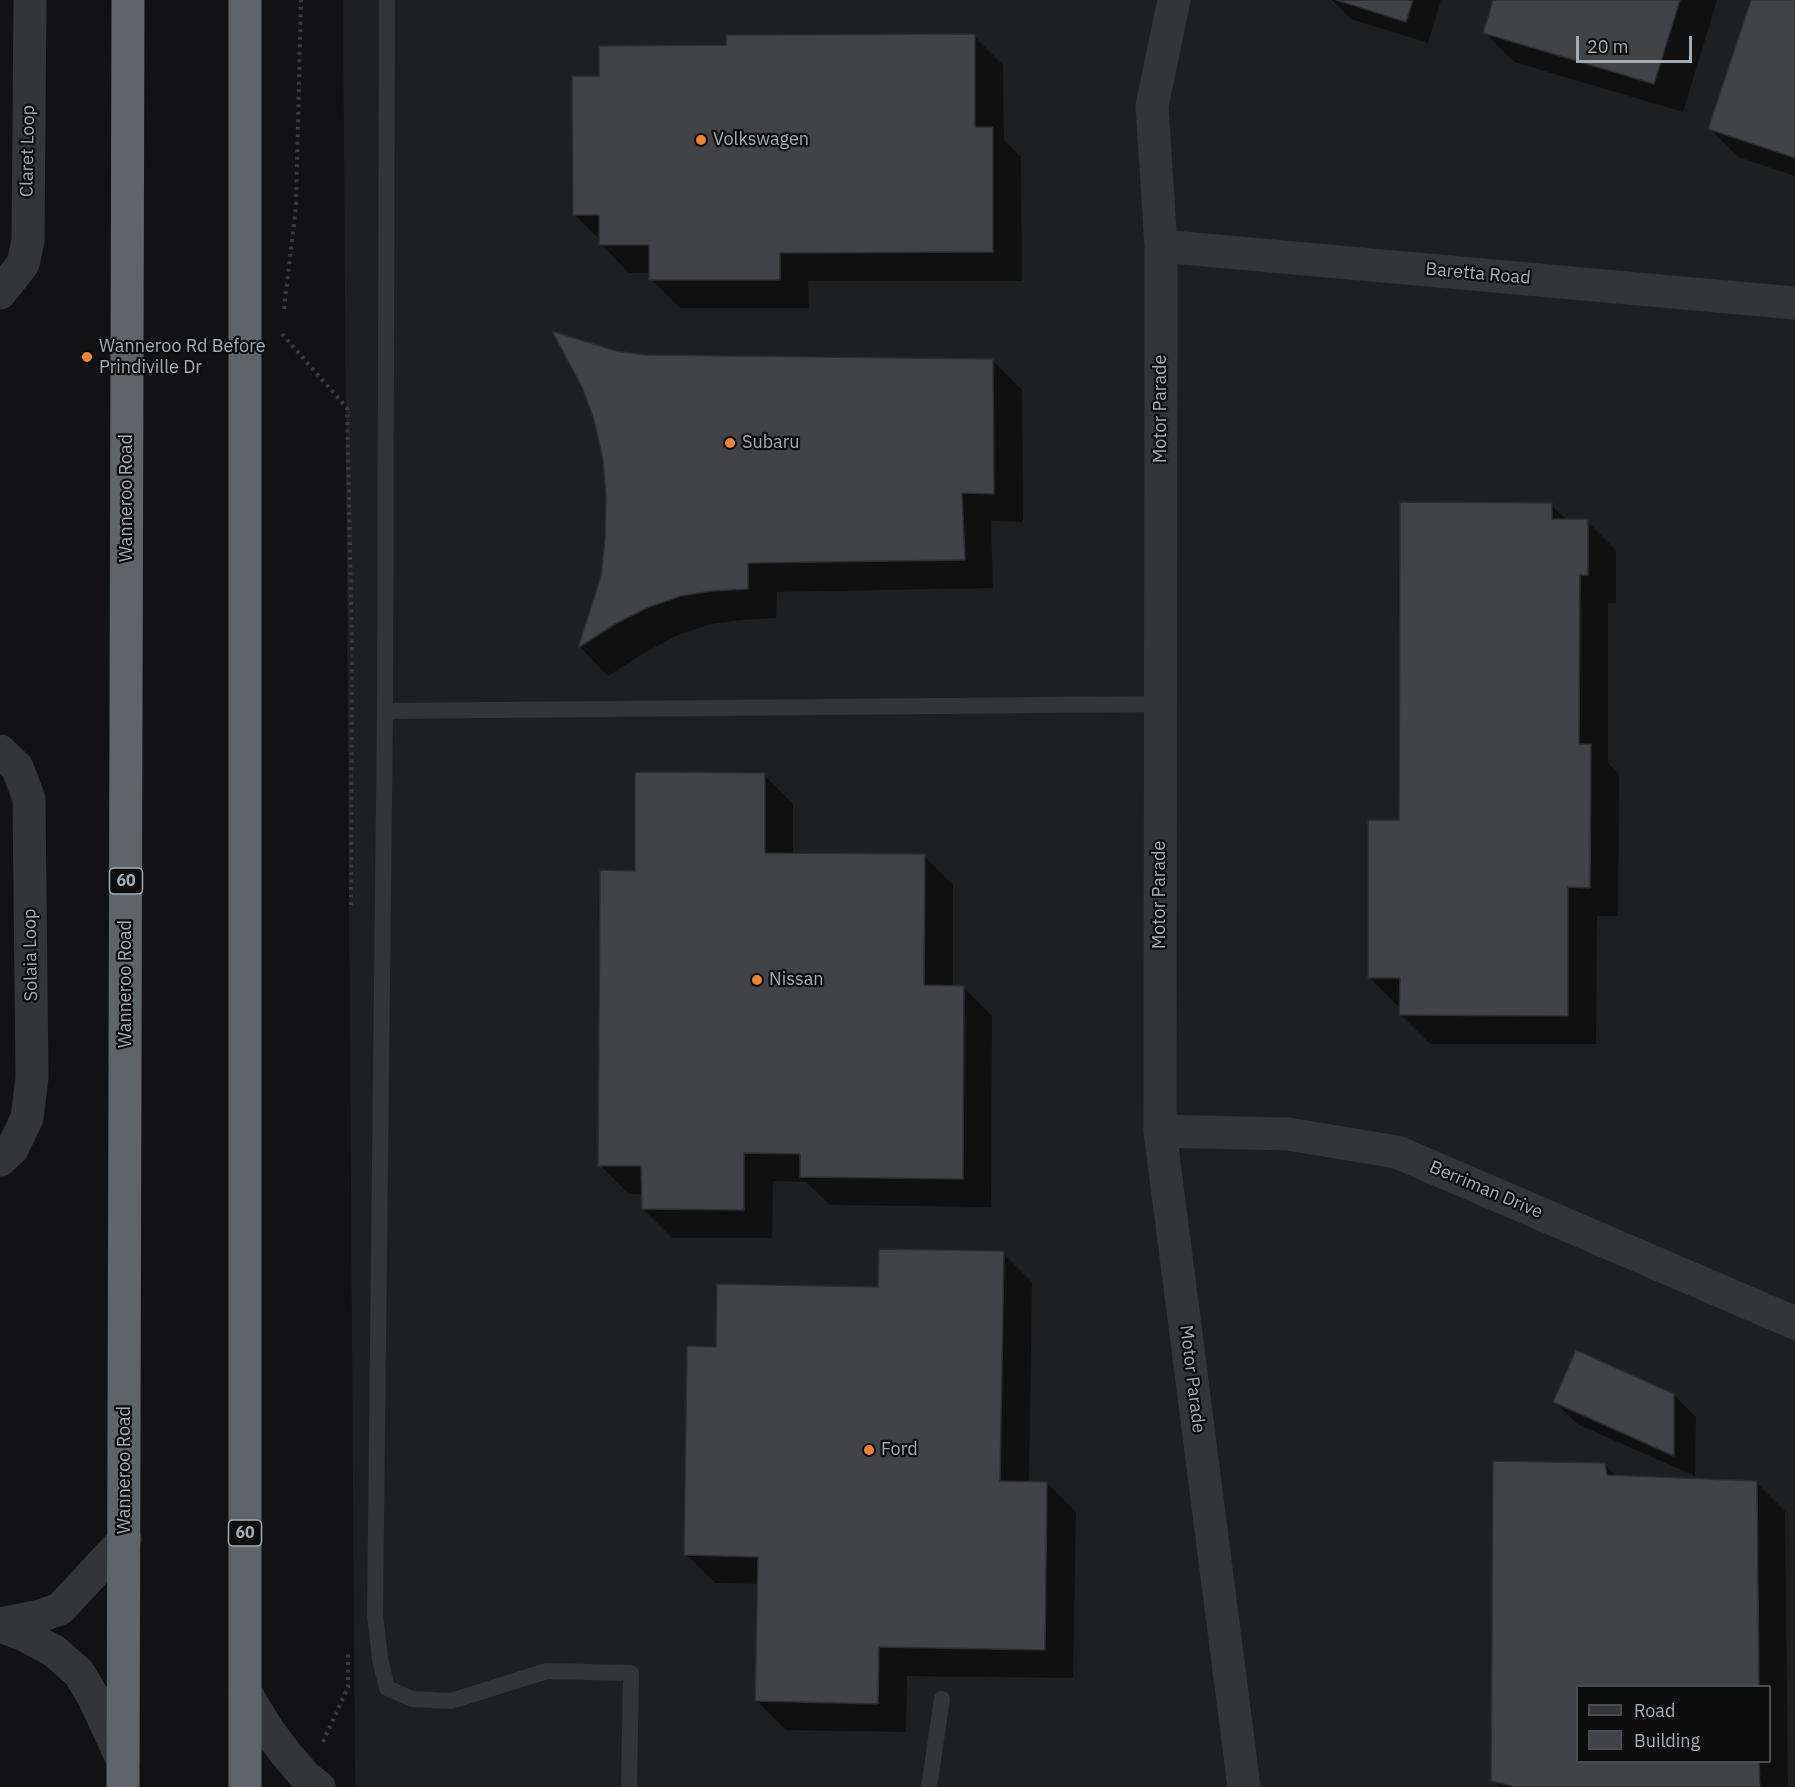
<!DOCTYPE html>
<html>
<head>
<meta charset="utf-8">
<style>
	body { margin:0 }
	#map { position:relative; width:1795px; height:1787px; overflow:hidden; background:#121214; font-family:"IBM Plex Sans",sans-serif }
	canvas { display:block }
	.legend { position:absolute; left:1576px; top:1685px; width:195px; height:78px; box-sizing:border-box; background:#0d0d0e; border:2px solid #494d50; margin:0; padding:8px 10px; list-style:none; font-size:18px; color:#a3acb4 }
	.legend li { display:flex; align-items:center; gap:12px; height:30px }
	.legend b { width:30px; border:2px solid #494d50 }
	.scale { position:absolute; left:1576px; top:36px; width:116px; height:27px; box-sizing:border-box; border:3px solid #a3acb4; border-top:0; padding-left:8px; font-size:18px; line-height:21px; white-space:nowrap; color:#a3acb4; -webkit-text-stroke:4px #0d0d0e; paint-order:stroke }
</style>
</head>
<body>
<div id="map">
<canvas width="1795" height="1787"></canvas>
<ul class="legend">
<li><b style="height:8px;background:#333538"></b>Road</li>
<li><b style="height:16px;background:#414347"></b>Building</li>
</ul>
<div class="scale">20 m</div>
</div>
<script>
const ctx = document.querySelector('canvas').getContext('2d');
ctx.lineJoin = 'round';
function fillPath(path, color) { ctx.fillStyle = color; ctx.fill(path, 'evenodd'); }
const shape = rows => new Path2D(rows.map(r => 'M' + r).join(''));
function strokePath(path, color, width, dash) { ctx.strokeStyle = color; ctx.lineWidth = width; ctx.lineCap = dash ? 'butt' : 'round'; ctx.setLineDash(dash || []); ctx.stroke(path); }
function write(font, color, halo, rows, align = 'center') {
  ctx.font = font + ' "IBM Plex Sans",sans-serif'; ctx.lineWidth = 4.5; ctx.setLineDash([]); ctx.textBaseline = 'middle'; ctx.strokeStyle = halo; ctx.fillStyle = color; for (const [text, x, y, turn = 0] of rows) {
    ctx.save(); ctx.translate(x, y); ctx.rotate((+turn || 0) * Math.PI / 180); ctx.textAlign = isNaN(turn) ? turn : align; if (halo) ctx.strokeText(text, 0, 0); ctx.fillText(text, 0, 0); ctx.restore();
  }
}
const built = shape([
	[343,0,1795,0,1795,1787,355,1787],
	[1578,1686,1770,1686,1770,1762,1578,1762]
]);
const shadow = shape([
	[1332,0,1441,0,1428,43,1351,19],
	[1495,0,1717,0,1683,112,1514,62,1485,33],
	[1753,0,1795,0,1795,176,1738,157,1709,128],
	[974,36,1003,65,1004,140,1021,157,1022,281,808,281,809,308,680,308,651,279,651,273,629,273,601,244,600,240,575,215,601,77,727,47],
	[616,353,646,356,993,361,1022,390,1023,522,991,521,993,588,777,592,776,618,742,620,711,624,678,635,644,653,608,676,580,647,602,576,606,539],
	[1551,505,1567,520,1587,521,1616,550,1616,603,1608,603,1608,763,1619,774,1618,916,1597,916,1596,1044,1430,1044,1401,1015,1401,1006,1398,1006,1369,977,1400,822],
	[764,775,793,804,793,855,924,856,953,885,953,987,963,987,992,1016,991,1207,830,1205,806,1182,773,1181,772,1238,672,1238,643,1209,643,1194,629,1194,600,1165,636,873],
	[1003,1253,1032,1282,1029,1483,1047,1483,1076,1512,1073,1678,907,1676,906,1732,786,1730,757,1701,759,1584,715,1583,686,1554,717,1348,880,1288],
	[1674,1395,1696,1417,1695,1476,1577,1424,1555,1402],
	[1604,1464,1617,1477,1756,1482,1785,1511,1788,1787,1500,1787,1493,1780],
	[1578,1686,1770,1686,1770,1762,1578,1762]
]);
const building = shape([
	[1336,0,1413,0,1406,22,1336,0],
	[1493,0,1680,0,1654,84,1483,33,1493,0],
	[1751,0,1795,0,1795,158,1708,129,1751,0],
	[975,34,975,127,993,127,993,252,780,253,780,280,649,280,649,245,599,245,599,215,573,215,572,76,599,76,599,46,726,45,726,35,975,34],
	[552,331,616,351,646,355,993,359,994,494,962,493,965,560,748,563,748,589,712,591,681,596,649,607,615,624,578,648,601,576,605,539,606,497,603,460,594,420,582,387,552,331],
	[1400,502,1552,503,1552,519,1588,519,1588,575,1580,575,1579,744,1591,744,1590,888,1568,887,1568,1016,1399,1015,1400,978,1368,978,1368,820,1399,820,1400,502],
	[635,772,765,773,765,853,925,854,924,985,964,986,963,1179,800,1177,800,1154,744,1153,744,1210,642,1209,641,1166,598,1166,600,870,635,871,635,772],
	[879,1249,1004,1251,1000,1481,1047,1482,1045,1650,879,1647,878,1704,755,1701,758,1557,684,1555,687,1346,716,1347,717,1284,878,1287,879,1249],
	[1576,1350,1674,1394,1674,1456,1553,1402,1576,1350],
	[1493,1461,1605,1463,1607,1475,1757,1481,1759,1686,1578,1686,1578,1762,1759,1762,1760,1787,1515,1787,1491,1781,1493,1461]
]);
const path = shape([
	[284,309,296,206,301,0],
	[282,334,347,408,352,648,351,908],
	[323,1742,348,1687,348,1653]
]);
const lane = shape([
	[387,0,385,711,1160,704],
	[385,711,375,1614,380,1659,387,1688,412,1699,451,1701,547,1671,631,1673,629,1787],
	[929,1787,942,1699]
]);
const street = shape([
	[1174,0,1152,106,1161,246,1160,1131,1244,1787],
	[1161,246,1795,303],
	[0,293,23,264,28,241,30,0],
	[0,751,17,767,29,799,32,1078,27,1118,12,1149,0,1160],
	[1160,1131,1288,1134,1397,1152,1795,1323],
	[0,1624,40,1616,60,1609,125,1539],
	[0,1626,24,1635,54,1651,79,1673,94,1698,123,1761],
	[245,1692,268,1730,286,1754,306,1777,319,1787]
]);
const highway = shape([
	[245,0,245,1787],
	[123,1787,128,0]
]);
const markers = [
	[701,140,6,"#f0832d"],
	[87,357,6,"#f0832d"],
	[730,443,6,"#f0832d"],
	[757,980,6,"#f0832d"],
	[869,1450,6,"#f0832d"]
];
const shields = [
	[126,881,33],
	[245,1533,33]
];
const shieldNames = [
	["60",126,881],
	["60",245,1533]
];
const poiNames = [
	["Volkswagen",713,140],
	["Wanneroo Rd Before",99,347],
	["Prindiville Dr",99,368],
	["Subaru",742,443],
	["Nissan",769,980],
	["Ford",881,1450]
];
const streetNames = [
	["Claret Loop",28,151,-89],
	["Baretta Road",1478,274,5],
	["Motor Parade",1161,409,-90],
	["Wanneroo Road",127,498,-90],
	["Motor Parade",1160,895,-90],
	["Solaia Loop",31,955,-91],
	["Wanneroo Road",126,984,-90],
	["Berriman Drive",1486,1190,23],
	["Motor Parade",1192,1379,83],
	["Wanneroo Road",125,1470,-90]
];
fillPath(built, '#1e1f20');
fillPath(shadow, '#0007');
fillPath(building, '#414347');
strokePath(building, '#2c2d30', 1.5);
strokePath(path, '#393c3f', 4, [3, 4.5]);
strokePath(lane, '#333538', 16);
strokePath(street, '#333538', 33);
strokePath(highway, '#5f6469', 33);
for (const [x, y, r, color] of markers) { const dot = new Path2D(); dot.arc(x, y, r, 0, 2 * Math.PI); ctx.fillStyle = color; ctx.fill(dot); strokePath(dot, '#0d0d0e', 2); }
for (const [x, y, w] of shields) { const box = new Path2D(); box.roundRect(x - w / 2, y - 13, w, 26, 4.5); ctx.fillStyle = '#0d0d0e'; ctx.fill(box); strokePath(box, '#a3acb4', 1.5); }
write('bold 16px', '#a3acb4', null, shieldNames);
write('18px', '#a3acb4', '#0d0d0e', poiNames, 'left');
write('18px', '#a3acb4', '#0d0d0e', streetNames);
</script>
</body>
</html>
